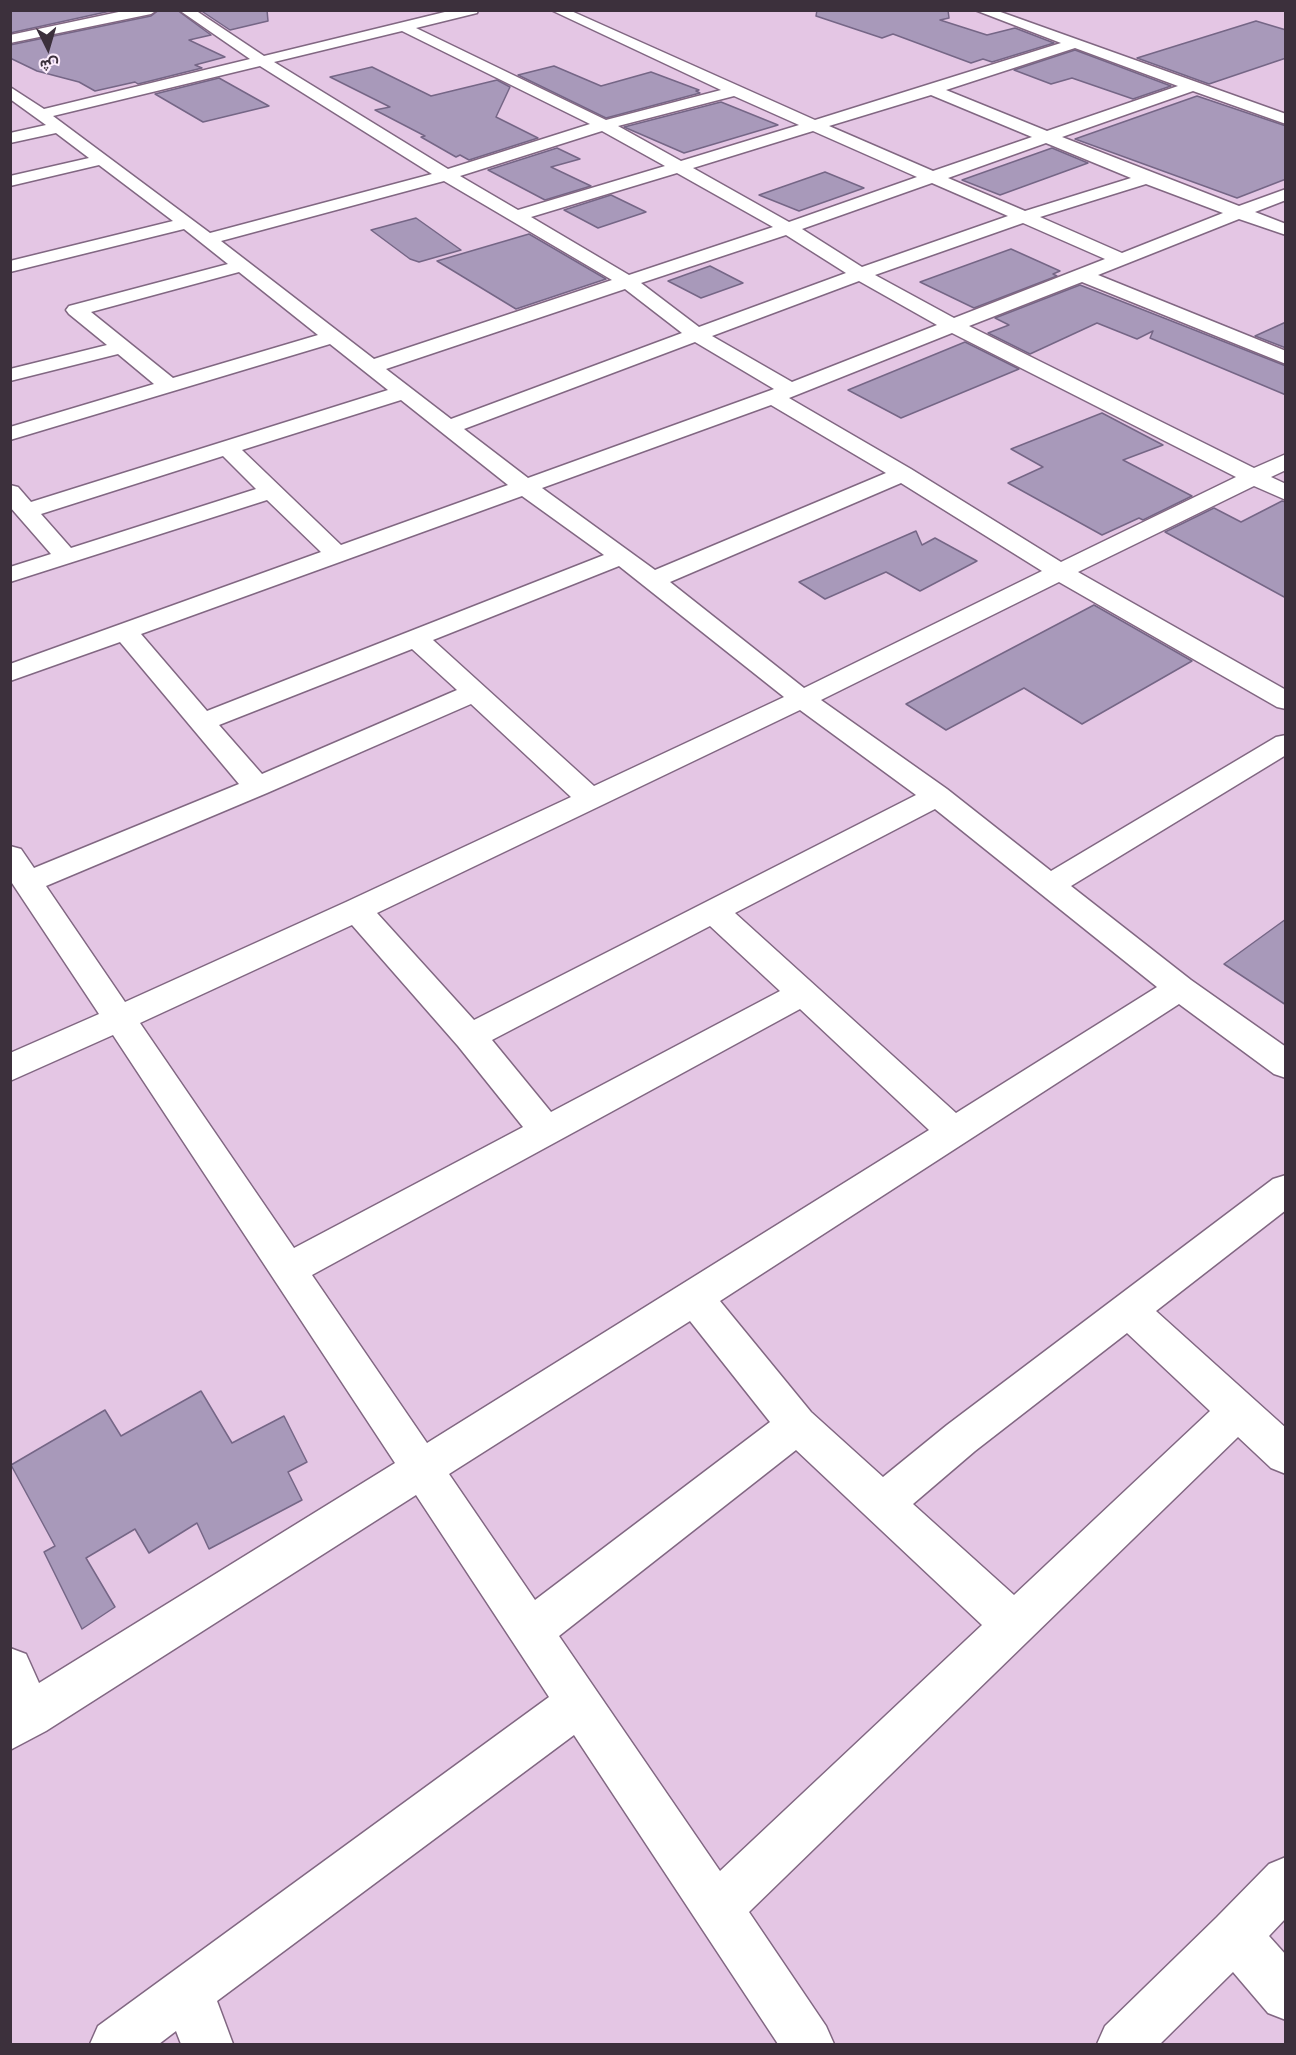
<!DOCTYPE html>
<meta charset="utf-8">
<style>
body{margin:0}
#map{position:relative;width:1296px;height:2055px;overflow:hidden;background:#e4c6e4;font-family:"Exo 2",Vazirmatn,sans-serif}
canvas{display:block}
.frame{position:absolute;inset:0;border:12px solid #3c303c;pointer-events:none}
.north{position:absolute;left:18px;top:18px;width:60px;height:60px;-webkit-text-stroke:4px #fcecfc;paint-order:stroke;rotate:175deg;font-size:16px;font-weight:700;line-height:24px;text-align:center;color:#3c303c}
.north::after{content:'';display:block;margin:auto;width:21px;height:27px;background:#3c303c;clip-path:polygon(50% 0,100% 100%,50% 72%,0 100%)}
</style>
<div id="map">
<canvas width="1296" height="2055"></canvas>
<div class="frame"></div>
<div class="north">ش</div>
</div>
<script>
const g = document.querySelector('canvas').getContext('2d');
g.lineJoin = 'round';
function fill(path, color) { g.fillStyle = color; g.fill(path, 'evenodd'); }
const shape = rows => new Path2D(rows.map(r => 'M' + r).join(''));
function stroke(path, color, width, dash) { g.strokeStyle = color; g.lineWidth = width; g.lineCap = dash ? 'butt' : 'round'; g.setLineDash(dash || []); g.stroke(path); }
const building = shape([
 [10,10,115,10,10,33,10,10],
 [159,10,177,10,211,35,189,40,225,57,195,65,202,68,138,84,135,82,95,91,79,82,37,71,10,58,10,45,151,16,159,10],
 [200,10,267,10,268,21,230,30,200,10],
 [817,10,948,10,949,18,940,20,987,35,1015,28,1054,43,992,62,983,59,971,63,893,34,882,38,816,16,817,10],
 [1256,21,1286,30,1286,58,1209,84,1137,58,1256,21],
 [1075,50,1171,86,1133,99,1072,78,1051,84,1014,70,1075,50],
 [554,66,601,86,651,72,699,90,696,91,700,93,606,118,518,75,554,66],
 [372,67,431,96,497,80,510,87,496,117,538,138,469,160,460,155,456,157,421,137,425,136,375,110,390,107,330,77,372,67],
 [219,78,269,106,203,122,155,94,219,78],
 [1197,96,1286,126,1286,179,1237,198,1075,139,1197,96],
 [721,102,778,125,684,153,624,127,721,102],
 [557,148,580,159,551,167,591,186,545,200,488,170,557,148],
 [1052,148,1088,163,1000,195,962,180,1052,148],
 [825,172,864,188,799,211,759,195,825,172],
 [611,195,646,212,598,228,564,210,611,195],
 [416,218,461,250,419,262,410,259,371,230,416,218],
 [529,234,606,279,516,309,437,261,529,234],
 [1011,249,1060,271,1053,274,1057,276,974,308,920,282,1011,249],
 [710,266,743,283,701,298,668,281,710,266],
 [1080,285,1286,366,1286,395,1150,338,1153,331,1137,339,1097,323,1030,354,988,333,1009,325,995,318,1080,285],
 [1286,322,1286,348,1255,336,1286,322],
 [965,342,1019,369,901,418,848,390,965,342],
 [1102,413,1163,445,1123,460,1192,496,1143,520,1139,518,1102,535,1008,483,1043,467,1011,449,1102,413],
 [1282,501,1286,502,1286,598,1165,532,1214,508,1241,522,1282,501],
 [916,531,922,545,935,538,977,561,920,591,886,572,825,599,799,582,916,531],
 [1094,605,1192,661,1082,724,1024,688,946,730,906,704,1094,605],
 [1286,919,1286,1005,1224,964,1286,919],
 [201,1391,232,1443,284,1416,307,1462,288,1472,302,1500,209,1549,197,1523,149,1553,135,1529,86,1558,115,1607,82,1629,44,1552,55,1546,11,1465,105,1410,121,1436,201,1391]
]);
fill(building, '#a899ba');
stroke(building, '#756686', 1.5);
const street = shape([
 [128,10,157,10,151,14,10,43,10,35,128,10],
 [179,10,195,10,264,56,453,10,478,10,477,13,416,28,606,120,721,90,551,10,569,10,815,120,1061,43,975,10,995,10,1286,114,1286,124,1193,91,1062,137,1239,206,1286,189,1286,200,1255,212,1286,224,1286,235,1239,219,1098,275,1286,351,1286,364,1082,282,969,326,1254,468,1286,454,1286,470,1271,477,1286,484,1286,500,1254,486,1078,572,1286,690,1286,709,1277,707,1059,582,821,700,947,789,1051,871,1276,737,1286,735,1286,755,1071,886,1191,980,1286,1047,1286,1078,1274,1074,1179,1004,720,1301,811,1412,883,1477,947,1425,1273,1179,1286,1175,1286,1210,1156,1311,1286,1428,1286,1474,1271,1468,1238,1437,749,1912,826,2026,834,2044,778,2044,574,1735,217,2001,233,2044,181,2044,176,2031,159,2044,90,2044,98,2026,549,1697,416,1495,46,1731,10,1750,10,1648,26,1654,39,1683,395,1463,113,1035,10,1081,10,1053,99,1014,10,880,10,846,21,849,34,868,239,784,120,642,10,681,10,664,321,552,267,500,10,582,10,567,51,554,10,507,10,485,18,487,31,502,388,390,330,344,10,440,10,427,154,384,118,354,10,381,10,369,107,345,69,314,66,310,69,306,228,264,184,229,10,272,10,261,173,221,99,165,10,186,10,176,89,158,56,133,10,143,10,133,46,125,10,99,10,87,44,109,250,59,179,10],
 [402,31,590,124,448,169,274,62,402,31],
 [1075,48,1178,86,1047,131,946,90,1075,48],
 [260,66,432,174,210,233,53,116,260,66],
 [931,95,1032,137,933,171,829,126,931,95],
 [734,96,799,125,681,161,618,126,734,96],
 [602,131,665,166,518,210,460,176,602,131],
 [813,131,917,177,789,222,693,168,813,131],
 [1046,143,1131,178,1025,211,948,178,1046,143],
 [677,173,773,227,629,275,531,217,677,173],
 [444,181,612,280,374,359,221,241,444,181],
 [932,183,1008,216,862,267,802,229,932,183],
 [1146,184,1223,213,1122,253,1040,217,1146,184],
 [1023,223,1105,259,954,318,875,275,1023,223],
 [786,235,846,273,699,327,641,283,786,235],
 [239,272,318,335,173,378,91,312,239,272],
 [859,281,937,325,792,382,712,336,859,281],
 [625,289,682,333,451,419,386,369,625,289],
 [952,333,1236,477,1061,562,911,469,789,398,952,333],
 [695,342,774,389,528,478,464,429,695,342],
 [401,400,508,485,341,545,242,450,401,400],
 [771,405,886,473,655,570,542,488,771,405],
 [223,456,256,489,71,548,41,514,223,456],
 [901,483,1042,571,804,688,670,582,901,483],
 [522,496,604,555,207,711,141,634,522,496],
 [619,566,784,697,594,786,433,640,619,566],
 [412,649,457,690,262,774,219,725,412,649],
 [471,704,571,797,346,902,125,1002,46,886,267,793,471,704],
 [800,710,916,795,474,1020,377,913,800,710],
 [935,809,1157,987,956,1113,735,913,935,809],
 [352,925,458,1046,523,1127,294,1248,140,1023,352,925],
 [710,926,780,991,551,1112,492,1040,710,926],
 [800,1009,929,1130,427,1443,312,1275,800,1009],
 [690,1321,770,1422,535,1600,449,1474,690,1321],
 [1127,1333,1210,1411,1014,1595,913,1504,975,1451,1127,1333],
 [796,1450,982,1625,720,1871,559,1636,796,1450],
 [1286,1857,1286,1918,1269,1936,1286,1955,1286,2020,1268,2013,1233,1972,1160,2044,1097,2044,1105,2026,1217,1917,1269,1864,1286,1857]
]);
stroke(street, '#816782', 3);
fill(street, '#fff');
</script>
